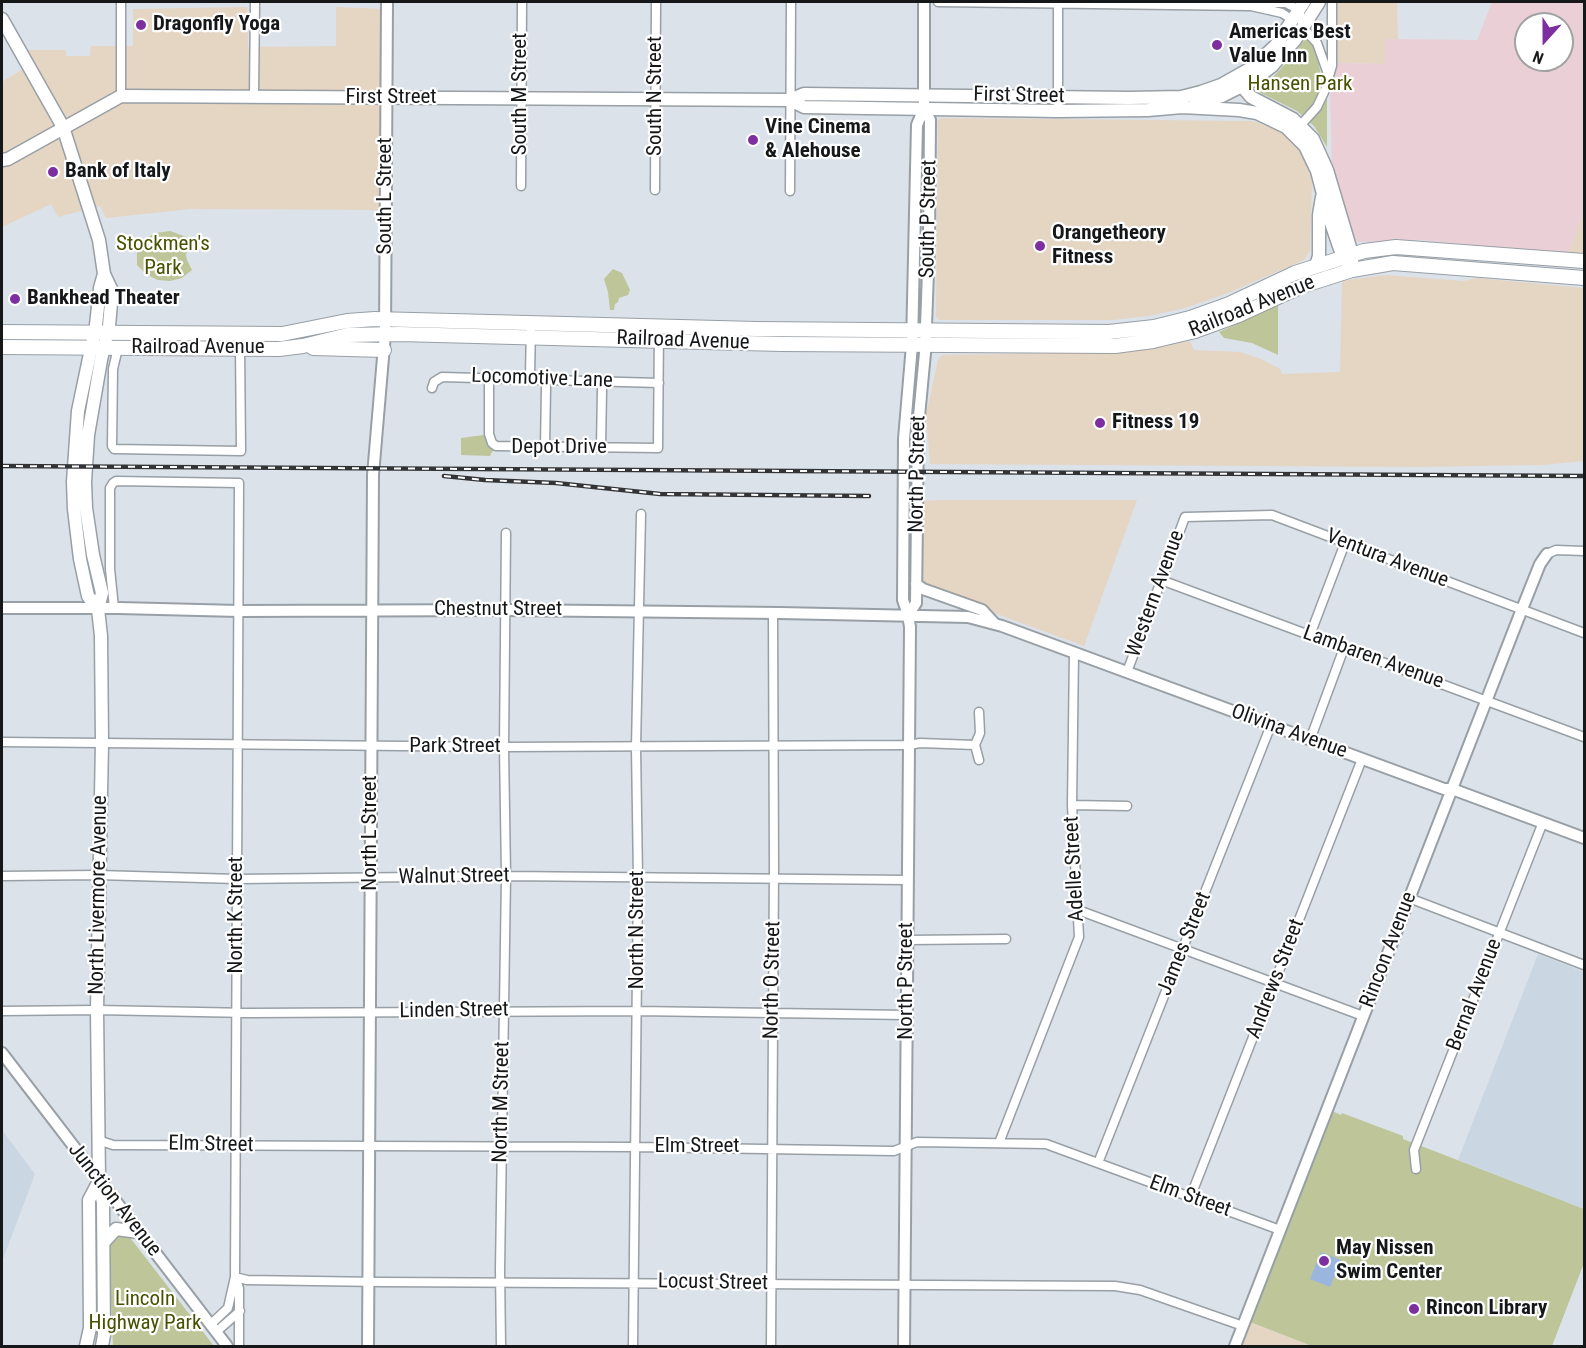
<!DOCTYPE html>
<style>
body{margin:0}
#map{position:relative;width:1586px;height:1348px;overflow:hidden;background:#dbe2e9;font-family:"Roboto Condensed",sans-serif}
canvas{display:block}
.frame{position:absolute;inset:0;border:3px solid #151719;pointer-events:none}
.north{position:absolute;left:1514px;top:12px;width:60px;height:60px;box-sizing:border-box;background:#fff;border:2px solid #a1a2a3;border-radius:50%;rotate:201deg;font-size:16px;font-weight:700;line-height:24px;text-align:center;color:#151719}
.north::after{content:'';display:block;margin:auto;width:21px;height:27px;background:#7e2f9f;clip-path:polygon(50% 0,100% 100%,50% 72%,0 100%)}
</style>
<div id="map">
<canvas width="1586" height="1348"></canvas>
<div class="frame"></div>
<div class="north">N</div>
</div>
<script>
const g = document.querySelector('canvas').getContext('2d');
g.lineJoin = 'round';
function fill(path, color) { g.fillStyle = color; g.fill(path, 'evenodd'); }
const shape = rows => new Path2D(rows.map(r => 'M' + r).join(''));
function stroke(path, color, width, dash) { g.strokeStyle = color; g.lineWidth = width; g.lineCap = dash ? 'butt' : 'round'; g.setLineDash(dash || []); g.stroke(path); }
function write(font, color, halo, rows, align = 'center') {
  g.font = font + ' "Roboto Condensed",sans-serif'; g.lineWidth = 4.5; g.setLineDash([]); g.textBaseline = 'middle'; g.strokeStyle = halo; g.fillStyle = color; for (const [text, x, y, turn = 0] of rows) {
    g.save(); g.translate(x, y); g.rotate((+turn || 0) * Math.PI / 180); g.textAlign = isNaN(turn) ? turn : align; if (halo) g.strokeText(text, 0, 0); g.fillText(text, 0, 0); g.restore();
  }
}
fill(shape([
 [1336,2,1397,2,1398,39,1386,39,1386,64,1335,63],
 [247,7,248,47,336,46,336,7,382,9,379,210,190,209,106,218,100,206,58,217,51,204,2,227,2,82,34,62,28,50,66,50,66,56,90,56,91,46,133,46,133,9],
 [941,118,1253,121,1277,130,1295,143,1306,164,1312,180,1310,251,1304,260,1228,293,1185,308,1149,316,1113,320,939,320,936,317,938,121],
 [1584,211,1584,256,1568,254],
 [1385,275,1464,281,1476,278,1584,288,1584,461,1543,465,1418,467,930,464,926,415,938,360,942,355,1131,352,1190,341,1194,350,1240,352,1259,358,1280,369,1282,374,1340,372,1342,281],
 [939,500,1137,500,1084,646,929,589,922,584,922,501],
 [1250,1322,1312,1346,1240,1346]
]), '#e5d5c3');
fill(shape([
 [1538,954,1584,972,1584,1209,1458,1160],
 [2,1130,35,1174,2,1262]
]), '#cad7e3');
fill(shape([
 [1492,2,1584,2,1584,211,1568,254,1420,240,1359,242,1353,239,1332,171,1330,95,1335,82,1335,63,1385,64,1385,39,1477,40],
 [1526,24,1562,24,1562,60,1526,60]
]), '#ead0d6');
fill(shape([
 [1306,38,1309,39,1315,48,1327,101,1327,147,1314,126,1297,111,1261,93,1258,89,1272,78,1288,61],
 [170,231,192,239,186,254,187,260,192,270,182,278,170,281,158,280,147,275,137,265,137,249,146,238,156,233],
 [613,269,622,273,630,290,628,295,619,298,618,302,615,304,614,310,610,310,608,292,604,279],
 [1278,305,1278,355,1252,343,1224,338,1219,332],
 [484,435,487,444,493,450,490,456,461,455,461,438],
 [1332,1111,1341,1115,1342,1113,1403,1136,1403,1139,1584,1209,1584,1263,1552,1346,1312,1346,1250,1322],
 [121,1226,214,1346,113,1346,108,1233]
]), '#bdc599');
fill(shape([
 [1321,1252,1341,1260,1330,1287,1310,1279]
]), '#9ab6df');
const minor = shape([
 [938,2,1250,6,1261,3,1286,3,1299,10,1303,28,1317,43,1328,74],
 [1251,6,1282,13,1293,20],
 [121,96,121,2],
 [254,96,255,2],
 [1058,111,1058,2],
 [1298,128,1317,107,1325,90,1332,66,1332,2],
 [521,186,522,2],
 [655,190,656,2],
 [790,191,791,2],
 [118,348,113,369,112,446,114,449,241,451,240,346],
 [489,378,489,434,492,443,496,446,658,448,659,326],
 [530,378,531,322],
 [432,388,434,382,442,377,659,383],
 [545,448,546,387],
 [601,448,602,389],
 [1547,554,1556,550,1584,551],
 [1161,580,1584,737],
 [114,608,110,569,110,488,113,483,116,481,239,483,235,1277,239,1288,239,1346],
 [1310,635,1345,543],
 [1127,672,1185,517,1272,515,1584,633],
 [1310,740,1344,648],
 [2,742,504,747,909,745,920,743,975,745],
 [979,760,975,745,980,733,979,712],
 [1072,805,1127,806],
 [2,876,98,875,237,879,506,876,907,880],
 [1409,898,1584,965],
 [1078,910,1363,1016],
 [908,940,1006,939],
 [2,1011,97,1010,250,1013,637,1011,907,1015],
 [98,1140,113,1145,635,1147,894,1151,917,1142,1046,1144,1280,1230],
 [999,1143,1079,937,1072,805,1074,652],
 [1098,1163,1271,725],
 [1416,1169,1414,1150,1543,822],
 [1190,1198,1362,759],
 [235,1277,247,1280,381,1282,1115,1286,1140,1290,1243,1326],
 [210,1325,228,1308,235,1277],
 [216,1332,240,1311],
 [501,1346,500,1270,506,876,504,747,506,533],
 [633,1346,638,879,636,747,641,514],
 [771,1346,774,868,773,613]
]);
const tertiary = shape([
 [916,584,923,589,982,610,994,623],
 [2,608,119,608,239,611,506,610,780,613,968,617,1002,626,1444,789,1452,789,1584,838],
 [908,615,916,603,918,427,925,353,929,245,930,120,924,108],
 [2,1053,227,1346],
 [368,1346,373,475,385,334,387,2],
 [904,1346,910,627,908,615,903,600,904,439,912,345,917,125,924,108,924,2],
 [1235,1346,1522,609,1540,564,1547,554]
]);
const secondary = shape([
 [2,19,63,127,99,240,104,274,112,291,109,326,101,360,88,435,85,482,86,508,93,555,102,593,98,609,101,636,102,742,97,1010,99,1181,103,1203,104,1335,102,1346],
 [1235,78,1251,97,1293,119,1313,139,1327,170,1352,254,1352,264],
 [790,100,804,107,1058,111,1148,110,1182,107,1239,110,1257,113,1286,127,1305,146,1317,171,1329,217,1340,249,1348,264],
 [1195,104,1222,96,1254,80,1272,66,1295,40,1319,2],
 [2,160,8,159,121,96,790,100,804,94,1129,98,1181,97,1201,92,1221,85,1253,67,1276,45,1304,2],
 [1316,266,1319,256,1319,215,1322,197],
 [98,609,88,596,80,559,74,509,73,482,78,411,96,325,100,288,104,274],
 [104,1242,116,1229,139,1232],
 [86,1346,90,1328,89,1200,99,1181]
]);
const primary = shape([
 [2,332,282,334,347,321,375,319,756,329,1109,332,1154,327,1190,318,1229,304,1295,273,1364,251,1396,247,1584,261],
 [2,347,279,349,303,346,348,335,399,334,781,344,1115,346,1153,341,1195,331,1239,315,1302,286,1352,270,1393,263,1584,278],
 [313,348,384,350]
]);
stroke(minor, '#989fa5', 11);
stroke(tertiary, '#989fa5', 14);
stroke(secondary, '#989fa5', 15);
stroke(primary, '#989fa5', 16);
stroke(minor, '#fff', 8);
stroke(tertiary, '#fff', 10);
stroke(secondary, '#fff', 12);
stroke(primary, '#fff', 14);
const rail = shape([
 [2,466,1584,476],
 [444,476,485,480,556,483,660,494,869,496]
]);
stroke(rail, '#323437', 4.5);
stroke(rail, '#fff', 2, [7]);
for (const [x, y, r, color] of [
 [141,25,6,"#7e2f9f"],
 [1217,45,6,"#7e2f9f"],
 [753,140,6,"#7e2f9f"],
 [53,172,6,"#7e2f9f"],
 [1040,246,6,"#7e2f9f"],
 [15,299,6,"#7e2f9f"],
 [1100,423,6,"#7e2f9f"],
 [1324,1261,6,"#7e2f9f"],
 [1414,1309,6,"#7e2f9f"]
]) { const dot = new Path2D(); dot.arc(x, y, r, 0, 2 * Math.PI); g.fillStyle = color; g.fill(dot); stroke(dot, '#fff', 2); }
write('bold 21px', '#151719', '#fff', [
 ["Dragonfly Yoga",153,25],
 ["Americas Best",1229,33],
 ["Value Inn",1229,57],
 ["Vine Cinema",765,128],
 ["& Alehouse",765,152],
 ["Bank of Italy",65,172],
 ["Orangetheory",1052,234],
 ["Fitness",1052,258],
 ["Bankhead Theater",27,299],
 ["Fitness 19",1112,423],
 ["May Nissen",1336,1249],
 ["Swim Center",1336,1273],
 ["Rincon Library",1426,1309]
], 'left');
write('21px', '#485100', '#fff', [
 ["Hansen Park",1300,85],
 ["Stockmen's",163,245],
 ["Park",163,269],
 ["Lincoln",145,1300],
 ["Highway Park",145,1324]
]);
write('21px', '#151719', '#fff', [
 ["South M Street",521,94,-90],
 ["South N Street",656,96,-90],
 ["First Street",1019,96,1],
 ["First Street",391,98],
 ["South L Street",386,196,-90],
 ["South P Street",929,219,-89],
 ["Railroad Avenue",1252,307,-22],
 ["Railroad Avenue",683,341,2],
 ["Railroad Avenue",198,348],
 ["Locomotive Lane",542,379,2],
 ["Depot Drive",559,448],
 ["North P Street",918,474,-89],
 ["Ventura Avenue",1387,559,21],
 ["Western Avenue",1156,594,-70],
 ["Chestnut Street",498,610],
 ["Lambaren Avenue",1373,658,20],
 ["Olivina Avenue",1289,732,20],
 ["Park Street",455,747],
 ["North L Street",371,833,-90],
 ["Adelle Street",1075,869,-93],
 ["Walnut Street",454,877,-1],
 ["North Livermore Avenue",99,895,-89],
 ["North K Street",237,915,-90],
 ["North N Street",638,930,-90],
 ["James Street",1185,944,-68],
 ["Rincon Avenue",1389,950,-69],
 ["Andrews Street",1276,979,-69],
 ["North O Street",773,980,-89],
 ["North P Street",907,981,-90],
 ["Bernal Avenue",1475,995,-69],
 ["Linden Street",454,1011,-1],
 ["North M Street",502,1102,-89],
 ["Elm Street",211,1145,1],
 ["Elm Street",697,1147],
 ["Elm Street",1190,1197,20],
 ["Junction Avenue",114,1200,52],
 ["Locust Street",713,1283,1]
]);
</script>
